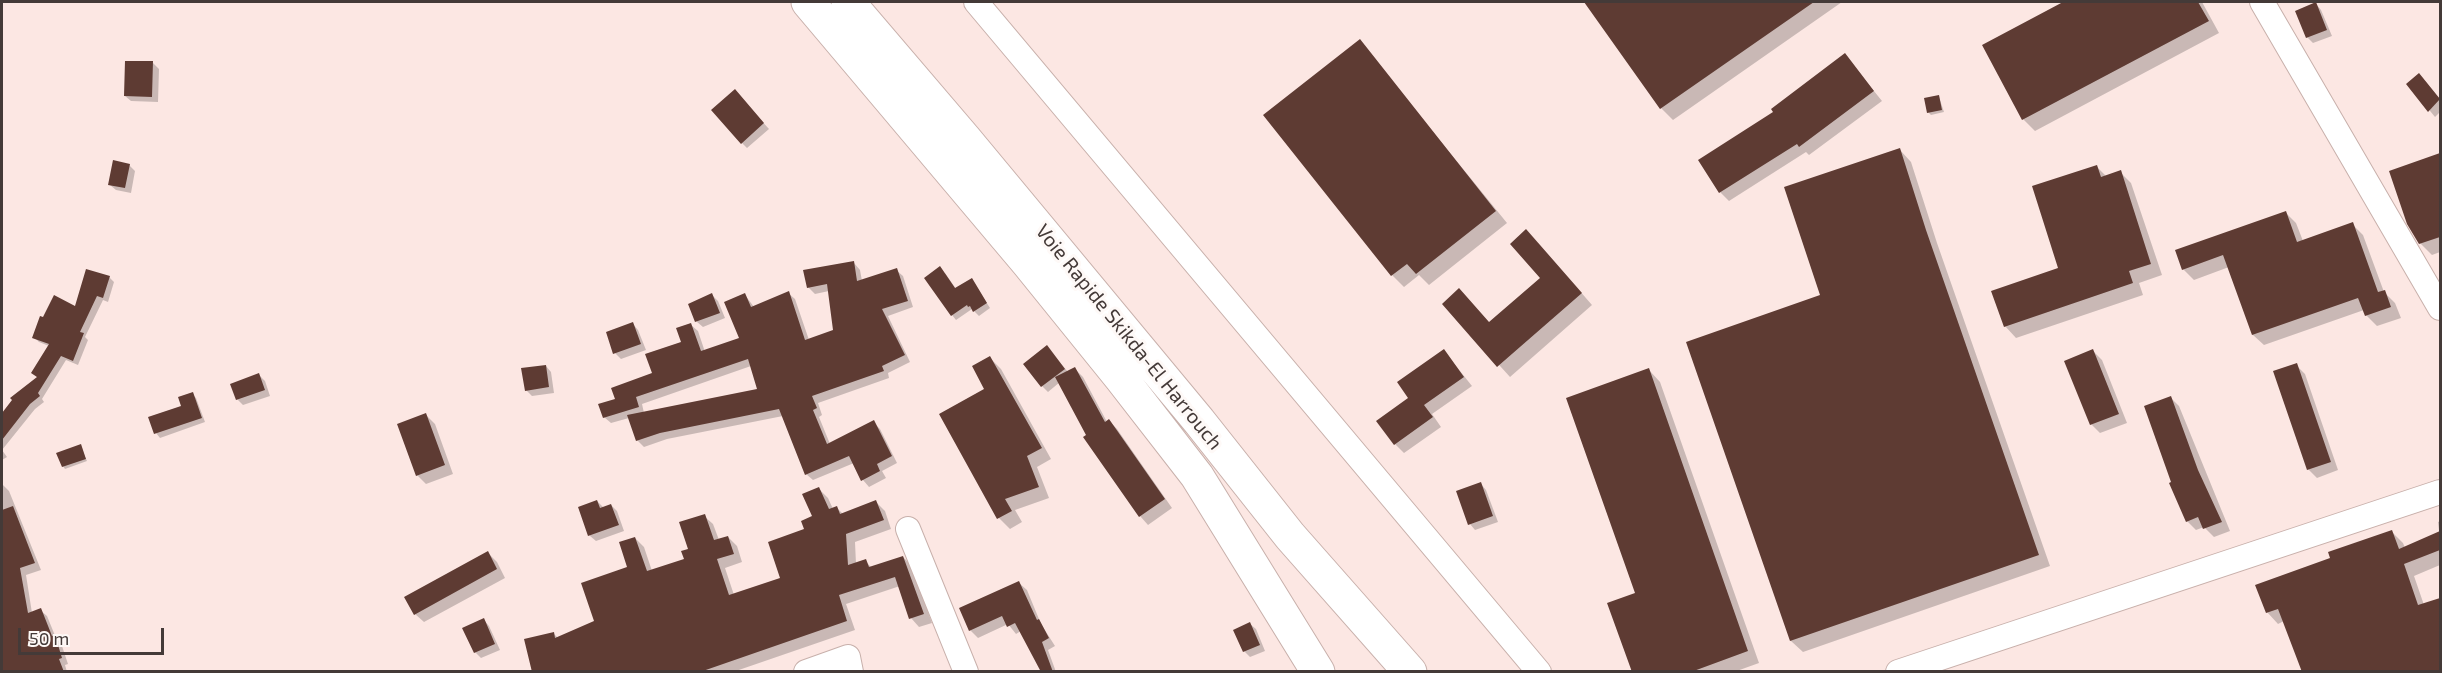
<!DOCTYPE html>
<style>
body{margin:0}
#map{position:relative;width:2442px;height:673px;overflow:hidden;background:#fce7e3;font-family:"Exo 2",sans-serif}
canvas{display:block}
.frame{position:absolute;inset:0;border:3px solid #443a38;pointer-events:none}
.scale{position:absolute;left:18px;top:628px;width:146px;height:27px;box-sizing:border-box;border:3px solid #443a38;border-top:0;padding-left:8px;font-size:18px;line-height:21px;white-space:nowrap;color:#443a38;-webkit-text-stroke:4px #fef9f7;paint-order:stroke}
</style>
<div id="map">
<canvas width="2442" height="673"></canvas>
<div class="frame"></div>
<div class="scale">50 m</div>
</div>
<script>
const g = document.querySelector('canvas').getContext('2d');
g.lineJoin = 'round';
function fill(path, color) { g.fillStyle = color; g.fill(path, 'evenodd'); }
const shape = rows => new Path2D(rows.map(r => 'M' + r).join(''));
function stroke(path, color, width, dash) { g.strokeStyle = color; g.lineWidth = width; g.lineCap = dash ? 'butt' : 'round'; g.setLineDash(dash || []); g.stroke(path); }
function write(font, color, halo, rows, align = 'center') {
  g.font = font + ' "Exo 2",sans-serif'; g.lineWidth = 6; g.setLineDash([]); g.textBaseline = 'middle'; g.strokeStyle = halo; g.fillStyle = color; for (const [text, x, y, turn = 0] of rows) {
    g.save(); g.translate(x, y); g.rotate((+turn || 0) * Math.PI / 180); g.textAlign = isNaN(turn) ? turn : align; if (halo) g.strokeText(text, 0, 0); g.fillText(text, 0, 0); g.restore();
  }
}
fill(shape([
 [1586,2,1842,2,1673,120,1661,108],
 [2066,2,2202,2,2219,33,2035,131,2023,119,1984,45],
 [2316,4,2321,10,2332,36,2313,43,2307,37],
 [1359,41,1507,223,1429,285,1419,275,1404,287,1392,275,1265,115],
 [1845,55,1882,101,1809,155,1806,152,1729,201,1720,192,1700,161,1775,112],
 [153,63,159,69,158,102,131,101,125,96],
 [2425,81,2440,100,2440,112,2435,117,2408,84],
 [740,97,769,129,747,148,742,143],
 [1939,97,1944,112,1931,115,1928,112],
 [1900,150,1911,162,1937,243,2050,566,1803,652,1791,641,1688,343,1822,296],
 [2440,155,2440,252,2432,255,2420,243,2391,172],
 [129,165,135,171,131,193,116,190,110,185],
 [2097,167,2106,176,2120,172,2131,183,2162,275,2139,283,2143,295,2016,338,2005,326,2060,269],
 [2285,212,2296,223,2303,241,2352,224,2363,235,2384,292,2395,303,2401,318,2377,326,2366,315,2364,310,2264,345,2253,335,2229,267,2194,280,2183,269],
 [1538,243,1592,305,1510,377,1444,304,1490,324,1542,278],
 [854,263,860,270,862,281,896,270,903,276,913,307,888,316,910,362,888,373,889,378,818,403,822,415,819,417,830,444,873,422,880,429,897,463,882,471,886,478,869,487,863,480,854,463,813,480,806,474,783,416,667,439,644,447,637,440,629,418,611,423,604,417,617,400,654,374,683,343,691,325,698,331,705,352,741,339,745,295,754,307,788,293,795,299,809,340,835,331,829,291,815,294,808,287],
 [751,366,759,390,644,413,642,404],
 [945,273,956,289,972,280,990,308,979,316,972,309,956,320,952,315],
 [109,277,114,282,108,302,103,300,85,337,88,340,78,365,66,360,42,399,44,402,35,409,2,450,7,457,2,460,2,416,14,400,38,378,33,373,49,346,39,342,34,337,76,308],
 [712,295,718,301,725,318,703,327,697,322,690,304],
 [633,324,638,330,646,350,621,359,615,353,607,333],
 [1444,351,1472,386,1432,414,1441,427,1404,453,1395,444,1410,398],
 [2093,351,2102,360,2127,423,2100,433,2091,424],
 [1052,353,1068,372,1075,369,1083,377,1107,422,1109,421,1117,429,1172,508,1148,525,1140,516,1088,435,1060,382,1048,392,1042,386],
 [990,358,1001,369,1051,459,1037,467,1049,498,1015,510,1022,522,1010,529,999,518],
 [2296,365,2305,374,2338,470,2317,478,2308,469],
 [546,366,551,372,554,393,532,396,526,390],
 [1649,370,1660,382,1759,663,1734,672,1633,672],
 [259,375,265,381,270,396,243,405,237,399],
 [192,394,196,398,205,422,160,438,156,433,183,407],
 [2170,397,2179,406,2230,531,2214,537,2204,527,2196,530,2187,521,2173,483],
 [426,415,435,424,453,474,426,484,417,475],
 [80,446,87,461,65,469,63,466],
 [2,484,9,491,41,570,26,575,32,613,40,610,47,616,56,638,61,643,68,664,65,665,67,672,2,672],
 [1481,484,1486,490,1498,522,1475,530,1470,524,1458,492],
 [819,489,828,498,833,509,836,507,843,514,876,502,885,511,891,529,855,542,856,564,865,561,872,568,903,557,912,566,932,623,919,627,911,618,900,586,846,604,855,630,733,672,534,672,553,633,558,638,596,622,629,568,635,538,644,547,652,571,685,560,704,516,713,524,719,540,728,537,737,546,742,562,725,568,734,595,782,579,814,517],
 [597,501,604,508,611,505,617,511,624,531,596,541,590,536,580,507],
 [2440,521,2440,539,2438,522],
 [2392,532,2403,543,2405,548,2435,535,2440,541,2440,565,2414,576,2424,605,2440,599,2440,672,2303,672,2284,621,2278,624,2267,612,2331,559],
 [488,553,497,562,505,578,424,622,415,614],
 [1019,583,1027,590,1041,624,1055,646,1048,650,1056,672,1043,672,1021,631,1016,634,1008,624,978,638,970,630],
 [484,620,489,626,500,650,481,658,475,652],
 [1250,624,1256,629,1265,651,1250,657,1244,651]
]), '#0003');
fill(shape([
 [1584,2,1814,2,1660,109],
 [2063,2,2198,2,2209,21,2022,120,1982,45],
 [2316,2,2327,30,2306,38,2295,11],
 [1360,39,1496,211,1416,274,1407,264,1391,276,1263,115],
 [1845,53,1874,91,1799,147,1797,144,1719,193,1698,160,1773,112,1771,109],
 [125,61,153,61,152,97,124,96],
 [2419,73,2440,99,2428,112,2406,84],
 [735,89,764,123,741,144,711,110],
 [1939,95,1942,110,1927,113,1924,98],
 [1900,148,1926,230,2039,555,1790,641,1686,342,1820,295,1784,187],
 [2440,153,2440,237,2419,244,2407,224,2389,171],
 [113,160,130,164,125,188,108,185],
 [2097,165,2101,177,2121,170,2151,264,2129,271,2133,283,2004,327,1991,291,2058,268,2032,186],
 [2286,211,2297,242,2353,222,2378,292,2385,290,2391,307,2365,316,2358,298,2252,335,2223,255,2182,270,2175,250],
 [1526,229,1582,293,1497,367,1442,304,1459,288,1489,322,1540,278,1510,244],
 [854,261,857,281,897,268,908,301,882,309,905,355,882,366,884,371,812,396,817,408,813,410,827,444,874,420,892,456,877,464,880,471,861,481,849,456,805,475,779,409,660,433,636,441,627,415,757,389,748,359,636,397,639,407,603,418,598,404,615,399,611,388,652,373,645,354,681,342,676,328,691,323,701,351,739,338,724,302,745,293,751,307,789,291,805,340,833,330,827,284,807,288,803,270],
 [940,266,955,288,972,278,987,303,973,312,970,306,968,307,967,305,951,316,924,278],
 [86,269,110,276,103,298,97,296,80,332,84,333,73,361,61,356,38,393,40,396,30,404,2,440,2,413,12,400,10,398,37,377,31,373,49,344,32,338,40,316,43,317,54,295,75,306],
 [712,293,720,313,695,322,688,304],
 [633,322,641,344,613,354,606,332],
 [1047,345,1065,369,1041,387,1023,364],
 [1444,349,1464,377,1424,405,1433,417,1394,445,1376,421,1408,398,1397,382],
 [2093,349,2119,414,2090,425,2064,361],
 [990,356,1042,448,1027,456,1039,487,1005,499,1012,511,997,519,939,414,984,389,972,366],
 [2297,363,2331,462,2307,470,2273,371],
 [546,365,549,387,525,391,521,368],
 [1075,367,1105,422,1109,419,1165,499,1139,517,1083,437,1086,435,1055,377],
 [1649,368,1748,651,1691,672,1632,672,1607,603,1635,593,1566,398],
 [259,373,265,390,236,400,230,384],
 [193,392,202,418,154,434,148,417,181,406,178,397],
 [2171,396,2198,470,2222,522,2203,529,2198,517,2186,522,2169,483,2171,482,2144,406],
 [426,413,445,465,416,476,397,424],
 [81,444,86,459,62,467,56,453],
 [1481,482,1493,516,1468,525,1456,491],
 [819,487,829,509,837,506,840,514,876,500,884,520,846,534,848,565,866,559,869,567,903,556,924,614,909,619,895,577,839,595,847,621,700,672,532,672,524,639,554,632,555,638,594,621,581,583,627,567,619,542,635,537,647,571,684,559,681,551,688,549,679,522,705,514,714,540,728,536,734,554,717,559,729,595,780,578,768,542,804,529,801,521,812,516,802,494],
 [597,500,600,508,611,504,619,525,588,536,578,507],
 [13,506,35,563,20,568,28,613,41,608,52,636,55,635,62,658,59,659,64,672,2,672,2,510],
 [2392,530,2399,549,2440,531,2440,550,2404,564,2418,605,2440,598,2440,672,2302,672,2278,609,2266,613,2255,585,2330,558,2328,552],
 [488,551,497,569,414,615,404,597],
 [1019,581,1037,620,1039,619,1049,638,1042,642,1053,672,1041,672,1015,623,1007,627,1002,616,969,631,959,608],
 [484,618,495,644,474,653,462,628],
 [1250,622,1260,645,1243,652,1233,630]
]), '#5e3b33');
const minor = shape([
 [976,2,1539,672],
 [2262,2,2440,308],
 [908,529,966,672],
 [806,672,848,657,851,672],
 [1898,672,2440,492]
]);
const highway = shape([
 [808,2,1028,263,1121,378,1197,476,1318,672],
 [848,2,965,139,1199,421,1290,536,1410,672]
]);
stroke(minor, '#c8b0ab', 26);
stroke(highway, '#c8b0ab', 35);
stroke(minor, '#fff', 24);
stroke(highway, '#fff', 33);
write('20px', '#443a38', '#fef9f7', [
 ["Voie Rapide Skikda-El Harrouch",1129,337,51]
]);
</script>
